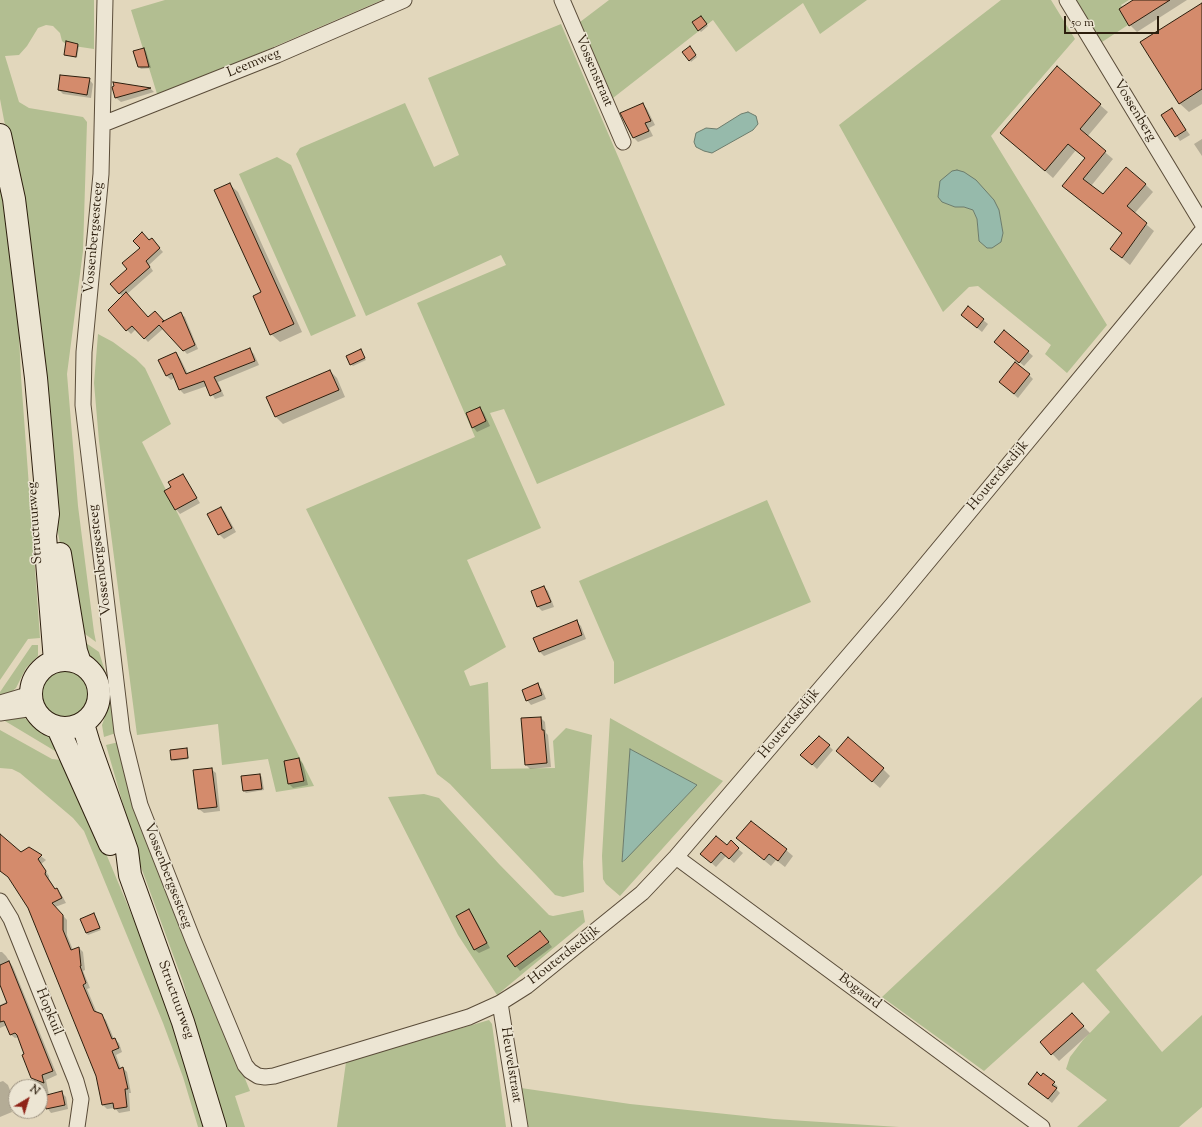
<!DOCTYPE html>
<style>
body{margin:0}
#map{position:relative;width:1202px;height:1127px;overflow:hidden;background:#e2d7bc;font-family:"Sorts Mill Goudy",serif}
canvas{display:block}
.north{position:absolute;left:8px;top:1079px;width:40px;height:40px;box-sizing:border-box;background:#ece5d3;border:1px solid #9f9584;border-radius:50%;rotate:38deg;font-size:11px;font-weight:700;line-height:16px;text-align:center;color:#2c1e0d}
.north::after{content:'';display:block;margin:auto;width:14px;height:18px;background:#8f2418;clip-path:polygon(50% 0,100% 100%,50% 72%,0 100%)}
.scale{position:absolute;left:1064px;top:16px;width:95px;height:18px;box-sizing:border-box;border:2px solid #2c1e0d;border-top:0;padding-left:5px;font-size:12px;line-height:14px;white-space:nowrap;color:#2c1e0d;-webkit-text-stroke:3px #ece5d3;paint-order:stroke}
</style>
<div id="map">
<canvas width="1202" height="1127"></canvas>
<div class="north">N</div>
<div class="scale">50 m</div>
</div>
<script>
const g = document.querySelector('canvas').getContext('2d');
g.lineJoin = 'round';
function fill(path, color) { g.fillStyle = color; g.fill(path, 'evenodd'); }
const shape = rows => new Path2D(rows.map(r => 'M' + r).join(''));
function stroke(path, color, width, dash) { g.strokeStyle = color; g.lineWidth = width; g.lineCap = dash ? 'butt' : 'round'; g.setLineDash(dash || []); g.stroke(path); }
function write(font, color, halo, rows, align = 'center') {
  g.font = font + ' "Sorts Mill Goudy",serif'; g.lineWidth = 3; g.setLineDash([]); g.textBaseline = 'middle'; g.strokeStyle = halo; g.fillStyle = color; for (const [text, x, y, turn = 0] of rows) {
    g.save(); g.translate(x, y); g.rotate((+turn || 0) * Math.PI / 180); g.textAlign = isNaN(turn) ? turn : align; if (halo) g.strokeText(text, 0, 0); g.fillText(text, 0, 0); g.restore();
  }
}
fill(shape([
 [0,0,94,0,94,49,67,45,62,41,60,33,53,26,46,25,38,28,27,46,19,55,5,56,19,102,29,108,83,117,87,122,83,251,67,374,78,506,94,632,96,642,85,634,77,634,55,517,13,167,0,99],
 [165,0,382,0,158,97,131,10],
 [609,0,867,0,820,34,803,3,736,52,713,20,613,98,580,22],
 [1001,0,1051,0,1075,39,991,136,1107,325,1067,373,1045,354,1051,345,978,286,969,287,943,312,839,125],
 [942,202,999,210,1003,233,1000,242,979,241,977,219,973,210,964,207,955,207],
 [1072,0,1129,0,1121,5,1131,23,1099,44],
 [561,24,725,405,537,484,504,409,490,413,541,528,467,560,506,647,464,671,470,686,488,682,491,769,555,768,553,741,566,728,592,735,583,862,584,892,563,897,555,895,450,784,437,774,306,509,475,437,417,303,506,265,501,255,366,316,296,154,300,148,405,103,434,167,459,155,428,78],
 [277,157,291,165,356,316,311,336,239,174],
 [0,186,17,294,21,377,40,638,28,639,0,680],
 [98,334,113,342,136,359,145,368,154,387,171,424,142,442,314,786,276,792,268,759,222,765,218,724,137,735,99,441,94,383],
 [767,500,811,602,614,684,614,662,579,581],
 [83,641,99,652,109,684,116,733,104,737,102,725,108,708,109,683,100,668,82,652],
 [32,645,38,645,38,656,26,668,16,688,10,693,0,696,0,692],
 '40 694a25 25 0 1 1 50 0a25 25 0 1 1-50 0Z',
 [1202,697,1202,875,1096,970,1162,1052,1202,1015,1202,1107,1179,1127,1077,1127,1107,1100,1066,1069,1070,1057,1083,1040,1110,1012,1083,982,984,1071,882,997],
 [20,714,38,729,50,735,61,751,55,751,0,718],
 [610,718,723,781,620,896,606,884,603,879,602,856],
 [630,749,697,785,622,862],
 [0,730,52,759,61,760,102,844,159,980,209,1127,198,1127,183,1077,163,1023,84,831,73,818,20,773,12,769,0,768],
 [119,742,149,841,250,1091,235,1096,245,1127,225,1127,204,1059,183,982,141,867,106,745],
 [424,794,439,798,499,864,549,915,553,916,583,910,585,922,497,995,458,935,388,797],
 [489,1020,492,1024,506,1127,337,1127,346,1062],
 [521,1088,630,1104,774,1119,899,1127,526,1127]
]), '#b2be91');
const water = shape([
 [748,112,756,116,758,124,753,130,712,153,704,151,696,147,694,142,696,133,706,128,717,129,741,114,748,112],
 [957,170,964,172,976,180,994,200,999,210,1003,233,1001,242,992,248,987,248,979,241,977,219,973,210,964,207,955,207,942,202,938,197,940,181,952,171,957,170],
 [630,749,697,785,625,860,622,862,630,749]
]);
fill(water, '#96baab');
stroke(water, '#6c7c6c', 1);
fill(shape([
 [1134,0,1187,0,1137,32,1130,25,1120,9],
 [1202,4,1202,104,1189,112,1179,103],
 [703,19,708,26,701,32,699,30],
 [77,44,79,46,77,58,65,54],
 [144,49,146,51,151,68,141,69,139,67],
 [692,50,697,57,691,62,690,60],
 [1057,68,1108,112,1087,137,1113,159,1091,186,1103,196,1145,184,1153,192,1134,214,1154,231,1130,265,1111,249,1123,234,1064,186,1086,158,1076,150,1053,178,1002,133],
 [89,79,93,84,91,98,63,94,59,90],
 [114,83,151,89,154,92,121,102,116,98],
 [643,104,647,109,655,125,649,128,653,136,638,142,634,138],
 [1172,110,1190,135,1180,141,1163,115],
 [1202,139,1202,156,1194,144],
 [229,184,238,192,302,332,280,342,271,334,262,293],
 [151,239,163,252,149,265,153,271,127,294,148,318,164,323,181,314,185,317,198,349,187,354,164,328,148,342,136,329,131,334,127,330,123,297,111,284,128,269],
 [966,319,983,320,988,324,982,332],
 [1004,331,1033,356,1024,366,1000,346],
 [250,350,254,354,259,365,218,382,224,396,215,399,207,386,184,394,180,390,175,377,171,380,166,375,176,354,180,358,188,374],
 [360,350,366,360,353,366,351,364],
 [330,371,337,378,345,397,283,424,276,417,268,397],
 [1029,375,1033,379,1018,398,1000,382],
 [480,408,484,413,490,426,477,432,473,427],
 [183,475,200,503,180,514,176,509],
 [221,508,225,512,236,532,224,539,219,534],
 [544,587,548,591,554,607,542,611,538,607,532,591],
 [577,622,581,626,586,639,544,656,540,652,534,639],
 [537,684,542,689,546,699,531,705,527,700],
 [541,718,545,722,546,733,548,735,551,767,530,769,526,765],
 [829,746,833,750,817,769,806,759],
 [186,749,189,759,174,761,172,759],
 [844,757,883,769,890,776,880,788],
 [299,759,303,764,308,785,293,788,289,784],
 [211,769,216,773,220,811,204,813,199,809],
 [260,775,262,777,264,790,246,793,244,791,242,777],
 [0,839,21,854,30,848,46,860,41,864,49,876,49,879,56,890,61,894,66,903,55,907,67,920,67,935,73,950,79,948,83,952,85,970,83,971,90,988,87,989,97,1013,106,1020,114,1039,119,1043,122,1052,116,1055,121,1069,123,1068,127,1072,131,1093,129,1093,130,1111,119,1113,115,1108,107,1109,103,1105,97,1075,29,908,10,878,0,870],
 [744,844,786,850,793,856,785,867,776,860,771,866],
 [727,847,738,849,743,853,734,863,726,856,716,867,706,858],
 [469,910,473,915,490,948,479,953,474,949],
 [94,914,101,930,88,935,86,933],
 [540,932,552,947,520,971,508,956],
 [0,952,2,952,6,956,13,967,57,1075,46,1080,49,1095,61,1092,66,1097,68,1109,51,1113,45,1105,40,1106,40,1087,36,1087,23,1055,26,1054,19,1037,15,1038,10,1034,7,1025,0,1028,0,1005,8,1001,0,984],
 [1079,1022,1090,1033,1059,1061,1041,1042],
 [1041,1077,1054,1083,1058,1087,1056,1089,1060,1093,1052,1103,1034,1088],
 [3,1081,8,1085,14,1101,9,1103,12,1112,0,1117,0,1082]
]), '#0003');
const building = shape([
 [1133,0,1170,0,1129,26,1119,9,1133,0],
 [1202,3,1202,89,1179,104,1140,42,1202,3],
 [701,16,707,24,698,31,692,22,701,16],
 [66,41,78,44,76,57,64,55,66,41],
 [690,46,696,55,689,61,682,52,690,46],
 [144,48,149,67,138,67,133,51,144,48],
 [1057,66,1101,104,1080,129,1106,151,1083,179,1103,194,1126,167,1146,184,1127,206,1147,223,1122,258,1110,249,1122,233,1062,186,1085,158,1068,144,1045,171,1000,133,1057,66],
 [60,75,90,78,87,95,58,90,60,75],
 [113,82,151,88,115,98,112,87,114,86,113,82],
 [643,103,651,121,645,123,649,131,633,138,620,113,643,103],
 [1172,108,1186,130,1175,137,1161,115,1172,108],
 [230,183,294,324,270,335,253,296,261,292,214,190,230,183],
 [142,232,149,240,152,238,160,248,146,261,150,267,119,294,110,284,127,269,122,263,140,248,133,241,142,232],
 [126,292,148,317,155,311,164,321,162,322,181,312,195,345,183,351,159,325,144,339,132,326,126,331,108,310,126,292],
 [968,306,984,319,977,328,961,315,968,306],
 [1004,330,1029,351,1019,363,994,342,1004,330],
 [250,348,255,361,214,377,221,391,210,396,204,381,179,390,172,373,166,376,158,360,176,352,186,374,250,348],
 [361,349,365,358,350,365,346,356,361,349],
 [1015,362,1030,374,1014,394,999,382,1015,362],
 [330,370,339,390,275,417,266,397,330,370],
 [480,407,486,421,472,428,466,413,480,407],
 [183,474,197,498,175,510,164,491,171,487,168,482,183,474],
 [221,507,232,528,218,535,207,514,221,507],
 [544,586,551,602,537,607,531,591,544,586],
 [577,620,582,635,539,652,533,638,577,620],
 [538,683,542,695,526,701,522,690,538,683],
 [541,717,542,730,544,730,547,763,525,765,521,718,541,717],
 [819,736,830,745,812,765,800,755,819,736],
 [848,737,884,768,872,782,836,751,848,737],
 [187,748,188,758,171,760,170,750,187,748],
 [299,758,304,781,288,784,284,761,299,758],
 [212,768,217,807,198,809,193,770,212,768],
 [260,774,262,789,243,791,241,776,260,774],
 [751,821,787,849,778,861,769,854,764,860,736,838,751,821],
 [0,834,21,852,29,847,42,855,38,859,46,871,45,874,55,889,57,888,62,898,52,903,63,915,63,930,71,950,79,947,81,966,80,966,86,983,83,985,94,1011,102,1014,112,1039,115,1038,119,1048,112,1051,119,1069,123,1067,128,1089,125,1089,127,1107,114,1109,113,1103,102,1105,96,1076,28,908,8,877,0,871,0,834],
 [716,836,727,845,731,840,739,848,729,859,721,852,711,863,700,854,716,836],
 [469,909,487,943,474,950,456,916,469,909],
 [94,913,100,928,86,933,80,919,94,913],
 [540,931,549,942,515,967,507,956,540,931],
 [9,961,53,1071,42,1075,44,1083,31,1078,22,1055,24,1054,17,1035,15,1033,10,1035,4,1021,0,1022,0,1006,7,1003,0,985,0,965,9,961],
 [1072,1013,1084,1026,1051,1055,1040,1042,1072,1013],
 [1037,1072,1041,1076,1043,1073,1055,1082,1052,1085,1057,1088,1048,1099,1028,1084,1037,1072],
 [62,1091,65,1105,46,1109,43,1096,62,1091]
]);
fill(building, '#d48b6c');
stroke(building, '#2c1e0d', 1);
const street = shape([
 [105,0,101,174,84,352,83,405,122,732,140,805,193,940,245,1065,250,1071,258,1076,265,1077,274,1076,469,1017,500,1003,527,986,642,893,676,857,893,604,1202,231],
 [562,0,623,142],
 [1067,0,1202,223],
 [103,124,277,55,404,0],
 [0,703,31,694],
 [0,713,34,708],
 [676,857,1042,1127],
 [0,901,11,919,76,1081,81,1099,77,1127],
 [500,1003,520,1127]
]);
const secondary = shape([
 [0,135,14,199,36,378,48,514,45,536,55,661],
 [60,554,76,651,80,663],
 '31 694a34 34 0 1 1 68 0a34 34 0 1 1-68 0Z',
 [83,724,89,744,127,851,130,875,183,1022,215,1127],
 [58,728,110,844]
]);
stroke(street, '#5a4c39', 17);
stroke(secondary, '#2c1e0d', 24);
stroke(street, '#ece5d3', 15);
stroke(secondary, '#ece5d3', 22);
write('14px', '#2c1e0d', '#ece5d3', [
 ["Leemweg",254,64,-22],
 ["Vossenstraat",593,71,67],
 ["Vossenberg",1134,111,59],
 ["Vossenbergsesteeg",95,238,-85],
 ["Houterdsedijk",999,476,-50],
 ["Structuurweg",36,523,-94],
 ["Vossenbergsesteeg",101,560,-97],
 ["Houterdsedijk",790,724,-50],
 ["Vossenbergsesteeg",167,876,69],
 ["Houterdsedijk",565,956,-38],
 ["Bogaard",859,992,37],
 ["Structuurweg",175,1000,70],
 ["Hopkuil",48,1012,68],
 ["Heuvelstraat",510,1065,81]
]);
</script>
